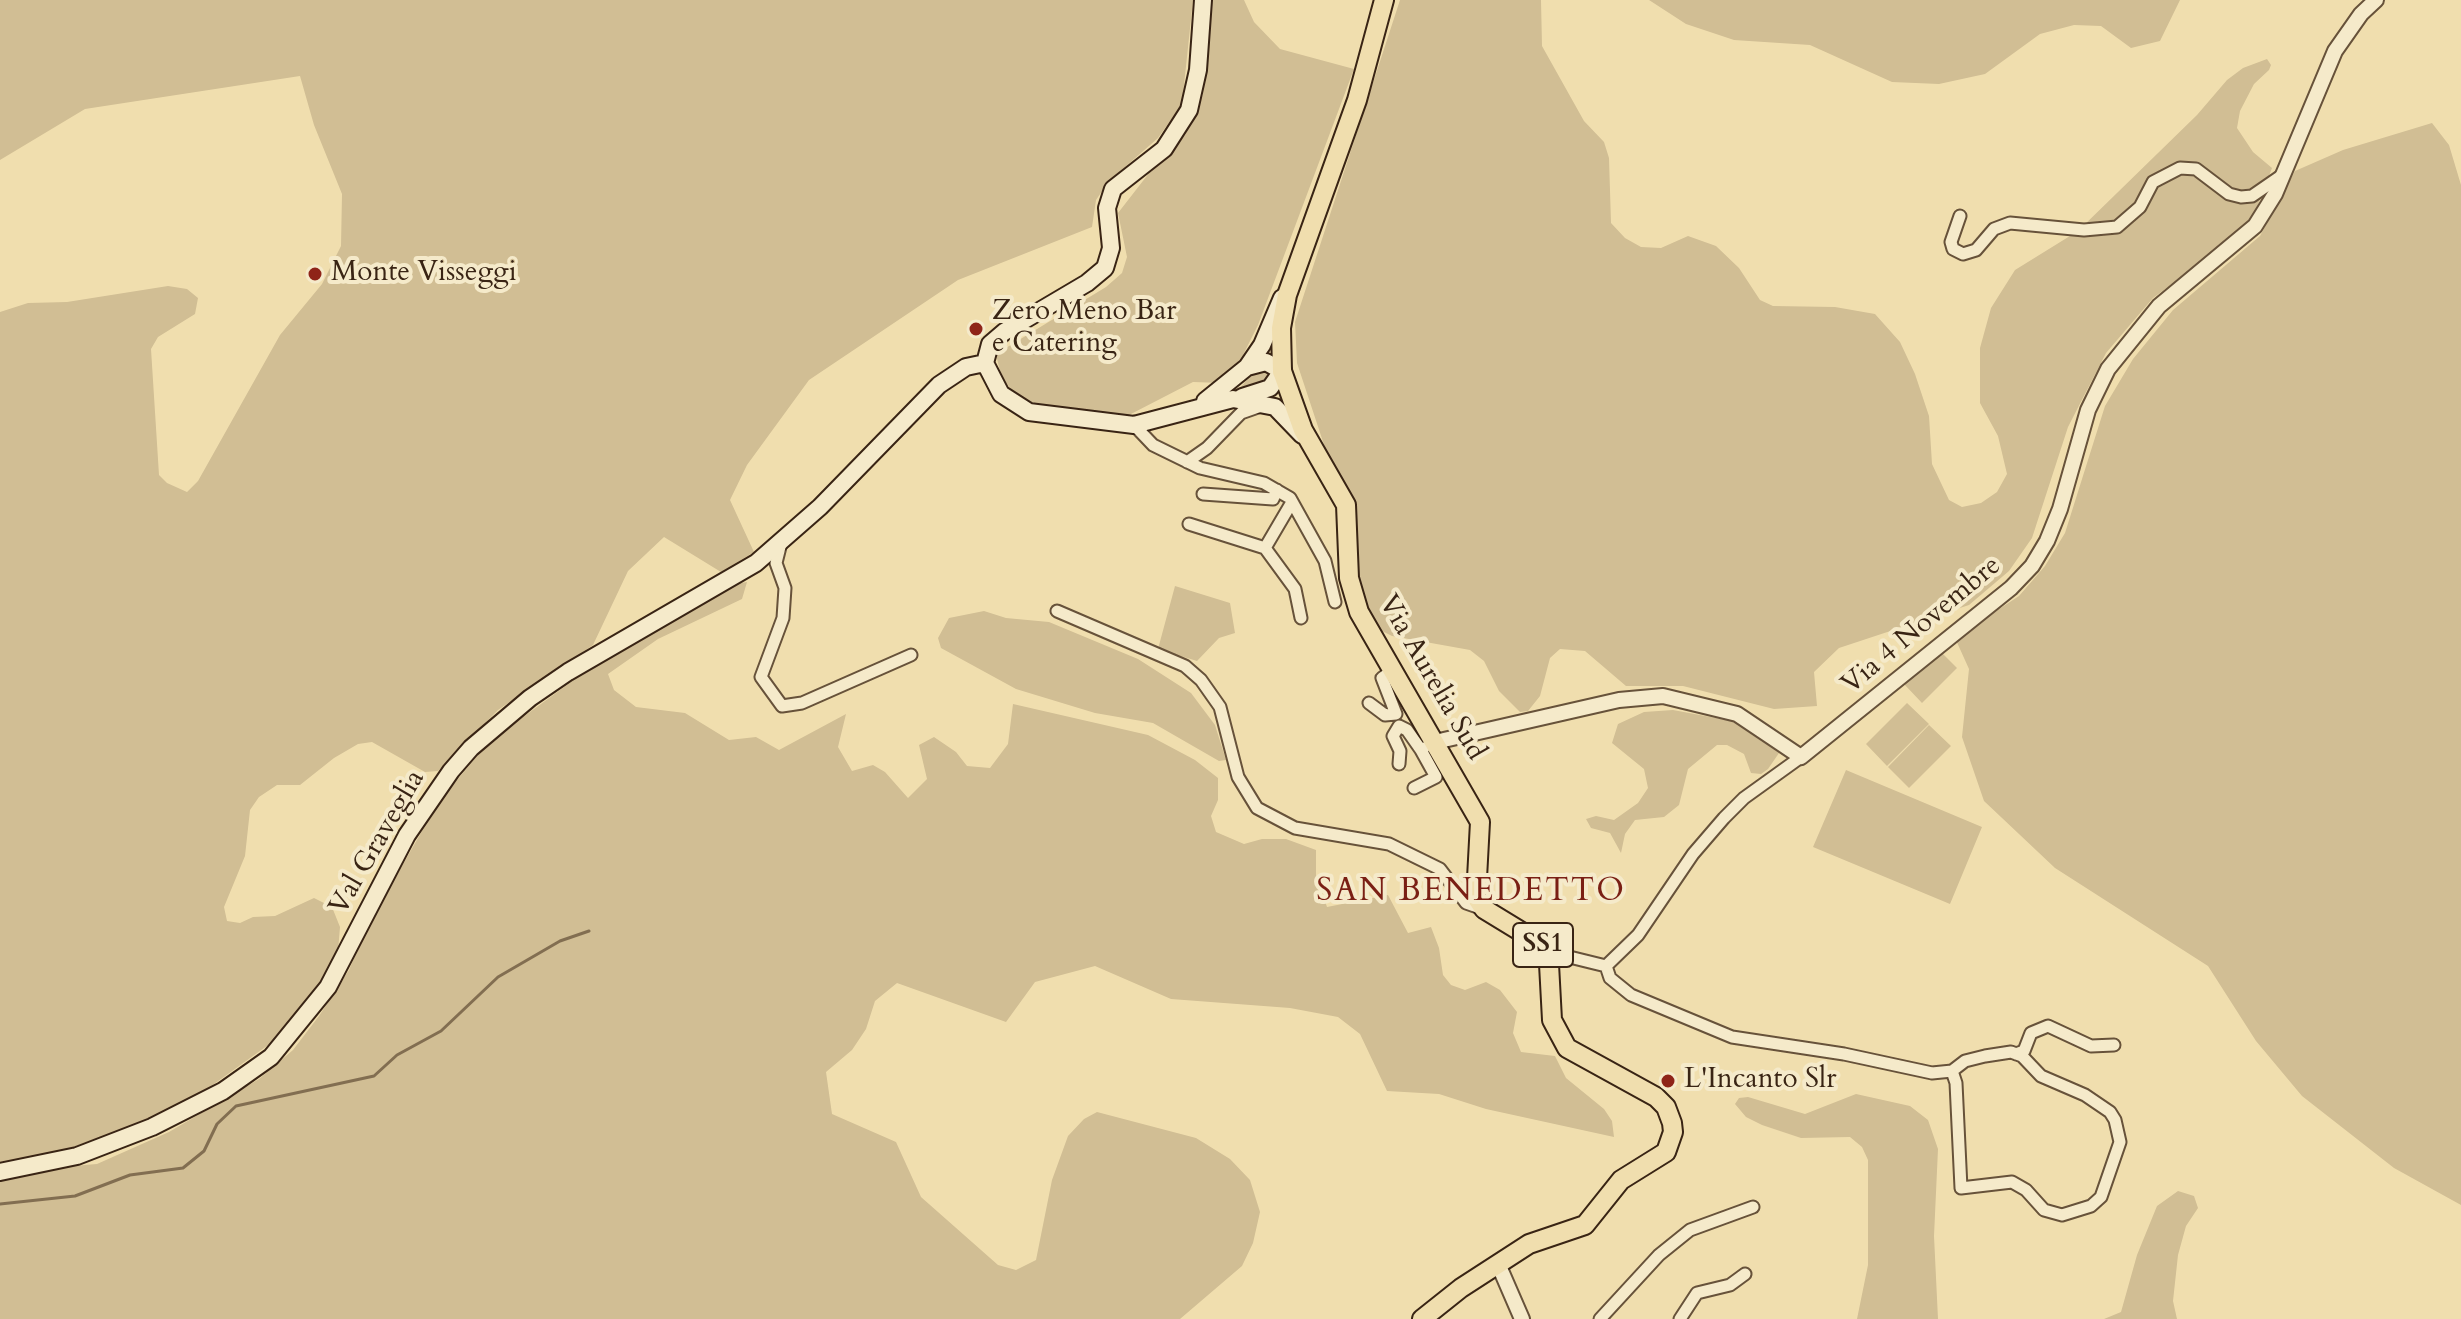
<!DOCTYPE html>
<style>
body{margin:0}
canvas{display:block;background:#f0deae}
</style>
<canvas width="2461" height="1319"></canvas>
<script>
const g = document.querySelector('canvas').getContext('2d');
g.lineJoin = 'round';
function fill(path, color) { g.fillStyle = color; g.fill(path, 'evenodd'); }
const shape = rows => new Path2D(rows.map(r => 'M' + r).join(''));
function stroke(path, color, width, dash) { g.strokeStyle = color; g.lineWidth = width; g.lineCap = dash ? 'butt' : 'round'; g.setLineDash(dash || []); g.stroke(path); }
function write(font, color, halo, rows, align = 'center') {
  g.font = font + ' Cardo,serif'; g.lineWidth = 8; g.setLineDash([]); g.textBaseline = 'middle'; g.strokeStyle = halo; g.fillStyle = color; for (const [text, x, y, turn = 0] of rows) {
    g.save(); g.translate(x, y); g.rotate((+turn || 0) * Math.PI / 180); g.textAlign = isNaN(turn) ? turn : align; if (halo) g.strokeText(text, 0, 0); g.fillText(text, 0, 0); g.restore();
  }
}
fill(shape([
 [0,0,1193,0,1182,104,1158,138,1109,181,1096,200,1092,227,958,280,809,380,747,465,730,500,754,552,721,572,664,537,628,571,593,645,498,710,438,771,425,772,372,742,358,744,334,758,300,785,277,785,259,797,250,810,245,856,224,907,227,921,240,923,253,917,275,916,314,898,332,907,340,927,338,951,314,994,271,1043,196,1097,141,1122,54,1154,0,1162,0,312,28,303,67,302,168,286,187,289,198,298,195,314,158,337,151,349,159,475,167,483,187,492,198,481,280,335,322,284,341,246,342,194,314,125,300,76,85,109,0,160],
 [1211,0,1244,0,1254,22,1280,49,1354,69,1258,325,1243,355,1222,383,1193,382,1129,415,1096,415,1031,404,1017,397,1001,376,996,354,1106,287,1122,273,1127,257,1118,213,1153,168,1185,135,1196,114,1203,94],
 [1400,0,1541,0,1542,46,1584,121,1604,142,1609,158,1611,223,1625,238,1641,247,1661,248,1688,236,1716,246,1739,268,1760,300,1773,306,1835,307,1875,314,1900,342,1915,374,1929,416,1932,464,1949,500,1962,507,1981,503,1997,492,2007,474,1998,436,1980,403,1980,348,1991,308,2015,270,2078,231,2197,115,2227,80,2243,68,2267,59,2271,65,2269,70,2254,84,2240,111,2237,128,2253,152,2272,168,2254,215,2239,234,2153,298,2106,353,2068,427,2032,538,2009,571,1969,605,1839,648,1814,672,1817,706,1774,709,1683,686,1626,686,1585,651,1560,649,1550,658,1540,696,1528,711,1520,712,1499,691,1484,661,1470,650,1392,636,1376,628,1358,592,1357,520,1348,491,1332,469,1297,363,1295,322],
 [1649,0,2180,0,2160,41,2131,48,2101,26,2074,25,2040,34,1985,74,1939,84,1892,82,1810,45,1734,40,1686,24],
 [2432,123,2449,145,2461,185,2461,1205,2394,1168,2302,1096,2256,1041,2208,966,2055,868,1984,801,1962,737,1969,669,1955,638,2019,596,2045,566,2065,533,2105,406,2133,359,2173,310,2260,236,2295,171,2343,150],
 [1266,368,1274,377,1242,392,1240,388,1251,375],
 [747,582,742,599,658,639,608,674,614,690,636,707,685,713,729,740,756,737,779,750,846,714,838,747,852,771,873,765,885,772,908,798,927,779,919,745,934,737,956,752,967,766,990,768,1008,744,1013,704,1148,735,1195,760,1218,778,1218,800,1211,816,1216,832,1244,844,1262,839,1286,839,1316,850,1316,875,1327,907,1388,895,1408,933,1431,927,1439,948,1443,975,1451,985,1465,990,1486,982,1500,990,1517,1012,1513,1033,1521,1052,1555,1056,1566,1078,1604,1109,1612,1121,1614,1137,1486,1109,1439,1094,1387,1091,1360,1034,1338,1017,1290,1008,1171,999,1095,966,1035,982,1006,1022,897,983,875,1001,866,1029,852,1050,826,1072,832,1114,896,1142,921,1197,998,1265,1016,1270,1036,1260,1052,1180,1068,1136,1084,1119,1097,1112,1196,1138,1230,1159,1250,1180,1260,1212,1253,1243,1242,1266,1180,1319,0,1319,0,1172,97,1164,169,1132,259,1079,293,1050,319,1016,349,970,366,929,422,831,452,786,489,742,601,660,735,584],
 [1175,586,1230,603,1235,633,1219,638,1197,661,1158,649],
 [984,611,1006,618,1049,622,1138,659,1191,693,1215,725,1226,760,1219,761,1153,723,1095,713,1016,689,941,648,938,638,949,618],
 [1939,650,1957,668,1922,703,1904,684],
 [1907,703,1929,724,1887,766,1866,744],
 [1673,710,1732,721,1779,753,1768,769,1761,774,1751,773,1744,754,1727,745,1717,745,1688,769,1679,805,1664,817,1635,820,1625,834,1621,853,1610,833,1591,828,1586,819,1596,816,1614,820,1638,803,1648,788,1644,769,1612,743,1618,724,1644,712],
 [1929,725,1951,746,1909,788,1888,767],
 [1846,770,1982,827,1950,904,1813,847],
 [1856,1094,1910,1106,1928,1120,1938,1149,1934,1236,1938,1319,1857,1319,1868,1265,1868,1160,1862,1147,1850,1137,1801,1138,1762,1125,1746,1117,1735,1104,1739,1098,1748,1097,1805,1114],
 [2178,1191,2194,1196,2198,1208,2186,1226,2178,1255,2173,1301,2177,1319,2104,1319,2121,1312,2137,1255,2157,1206]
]), '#d1be94');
stroke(shape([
 [0,1204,75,1196,130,1175,183,1168,204,1151,217,1124,236,1106,374,1076,397,1055,441,1031,498,977,560,941,589,931]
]), '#826e51', 3);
const minor = shape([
 [1960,216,1951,242,1953,249,1963,254,1976,250,1994,229,2010,223,2084,230,2117,227,2140,207,2153,182,2180,168,2196,169,2229,194,2241,197,2252,196,2281,176],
 [1134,425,1153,445,1200,468,1264,483,1290,498,1325,561,1335,602],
 [1187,462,1207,448,1241,413,1261,406],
 [1203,494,1273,499,1277,490],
 [1292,502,1265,548,1295,589,1301,618],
 [1189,524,1265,548],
 [781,543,776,563,785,588,783,618,761,677,782,706,802,703,911,655],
 [1057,611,1185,666,1201,680,1220,707,1238,777,1257,808,1295,828,1389,844,1440,869,1466,903,1483,909],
 [1369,703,1385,715,1396,714,1382,678,1393,670],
 [1399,764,1400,751,1393,736,1399,726,1407,730,1421,750],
 [1414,788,1436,777,1421,750,1424,748],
 [1545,951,1606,966],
 [1606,966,1610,978,1631,995,1732,1037,1844,1054,1932,1073,1952,1071,1965,1061,1985,1056,2011,1052,2022,1056,2041,1076,2085,1095,2110,1112,2115,1120,2120,1142,2101,1197,2091,1206,2062,1215,2044,1210,2026,1190,2012,1182,1961,1188,1956,1083,1952,1071],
 [1606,966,1638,935,1693,854,1724,818,1744,798,1801,757],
 [2016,1054,2024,1051,2031,1033,2048,1026,2091,1046,2114,1045],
 [1600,1319,1659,1255,1690,1230,1753,1207],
 [1680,1319,1697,1293,1730,1285,1745,1274]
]);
const tertiary = shape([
 [1435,742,1619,700,1663,696,1737,714,1801,757,2011,588,2032,566,2047,541,2060,509,2088,410,2108,369,2159,306,2255,226,2275,194,2335,51,2361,14,2376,0],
 [1499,1266,1522,1319]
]);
const secondary = shape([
 [1203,0,1198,70,1189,110,1164,149,1113,189,1107,208,1111,248,1105,268,1087,283,1004,332,990,344,985,363,1001,394,1029,412,1134,425,1233,399,1275,407,1302,435],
 [1242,397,1270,388,1282,371,1266,362,1247,367],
 [1205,401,1247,367,1262,345,1282,298],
 [0,1172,77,1156,152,1127,223,1091,271,1057,328,987,407,835,451,771,471,748,530,698,568,672,756,563,820,507,939,385,966,367,985,363]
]);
const primary = shape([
 [1282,371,1303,430,1346,505,1349,578,1359,612,1480,822,1476,897,1484,909,1543,945,1549,964,1552,1020,1567,1048,1656,1097,1666,1107,1672,1123,1673,1132,1666,1152,1621,1180,1585,1225,1529,1244,1461,1288,1422,1319]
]);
const trunk = shape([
 [1282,371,1281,328,1287,295,1357,100,1384,0]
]);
stroke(minor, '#67523a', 15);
stroke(tertiary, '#67523a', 18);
stroke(secondary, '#392414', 20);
stroke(primary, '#392414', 22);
stroke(trunk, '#392414', 22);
stroke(minor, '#f5eaca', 11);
stroke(tertiary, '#f5eaca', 14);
stroke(secondary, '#f5eaca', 16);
stroke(primary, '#f0deae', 18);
stroke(trunk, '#f0deae', 18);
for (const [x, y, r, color] of [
 [315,274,8,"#8f2418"],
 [976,329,8,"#8f2418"],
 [1668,1081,8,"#8f2418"]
]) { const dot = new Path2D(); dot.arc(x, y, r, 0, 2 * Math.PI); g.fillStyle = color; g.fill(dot); stroke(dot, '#f5eaca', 3); }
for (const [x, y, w] of [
 [1543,945,60]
]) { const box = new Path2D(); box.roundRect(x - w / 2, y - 22, w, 44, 6); g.fillStyle = '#f5eaca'; g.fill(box); stroke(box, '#392414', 2); }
write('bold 26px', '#392414', null, [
 ["SS1",1543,945]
]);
write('28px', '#392414', '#f5eaca', [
 ["Monte Visseggi",331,274],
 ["Zero Meno Bar",992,313],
 ["e Catering",992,345],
 ["L'Incanto Slr",1684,1081]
], 'left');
write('28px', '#392414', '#f5eaca', [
 ["Via 4 Novembre",1922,626,-40],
 ["Via Aurelia Sud",1431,678,60],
 ["Val Graveglia",378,843,-60]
]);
g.letterSpacing = '2px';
write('32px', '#7a1f14', '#f5eaca', [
 ["SAN BENEDETTO",1471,893]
]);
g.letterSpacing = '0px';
</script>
